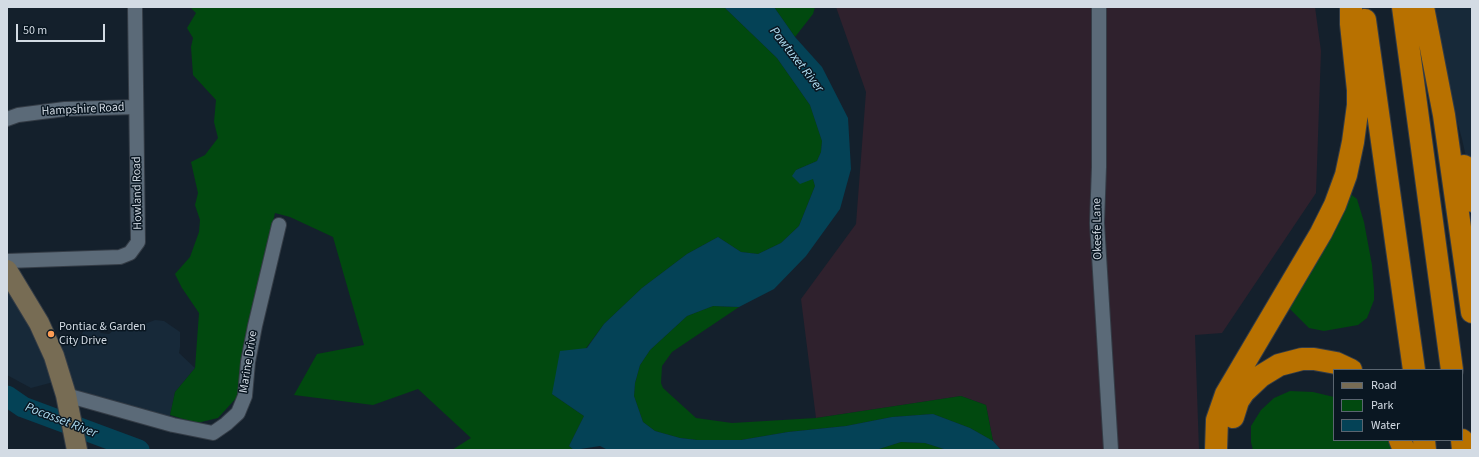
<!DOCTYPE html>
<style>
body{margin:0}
#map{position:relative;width:1479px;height:457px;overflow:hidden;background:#14202c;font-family:"Source Sans 3",sans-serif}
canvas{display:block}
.frame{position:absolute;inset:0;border:8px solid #d3dbe4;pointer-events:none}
.legend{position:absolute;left:1333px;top:369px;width:130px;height:72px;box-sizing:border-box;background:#0a1722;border:1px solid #5a6570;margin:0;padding:5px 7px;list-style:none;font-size:12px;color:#d3dbe4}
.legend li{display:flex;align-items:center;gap:8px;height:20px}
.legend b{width:20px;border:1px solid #5a6570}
.scale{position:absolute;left:16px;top:24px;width:89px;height:18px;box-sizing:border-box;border:2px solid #d3dbe4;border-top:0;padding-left:5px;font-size:12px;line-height:14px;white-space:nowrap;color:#d3dbe4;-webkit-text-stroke:3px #0a1722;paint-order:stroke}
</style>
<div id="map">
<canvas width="1479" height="457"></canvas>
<div class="frame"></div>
<ul class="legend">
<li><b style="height:5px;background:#776c54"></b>Road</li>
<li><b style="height:11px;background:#01490f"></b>Park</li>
<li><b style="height:11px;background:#044256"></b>Water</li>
</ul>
<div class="scale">50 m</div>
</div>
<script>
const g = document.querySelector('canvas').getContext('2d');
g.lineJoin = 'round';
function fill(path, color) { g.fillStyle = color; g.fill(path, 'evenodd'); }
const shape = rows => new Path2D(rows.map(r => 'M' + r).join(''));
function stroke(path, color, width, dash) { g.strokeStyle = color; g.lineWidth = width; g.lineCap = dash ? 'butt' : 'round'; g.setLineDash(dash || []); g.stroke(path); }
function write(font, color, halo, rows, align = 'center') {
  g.font = font + ' "Source Sans 3",sans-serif'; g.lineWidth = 3; g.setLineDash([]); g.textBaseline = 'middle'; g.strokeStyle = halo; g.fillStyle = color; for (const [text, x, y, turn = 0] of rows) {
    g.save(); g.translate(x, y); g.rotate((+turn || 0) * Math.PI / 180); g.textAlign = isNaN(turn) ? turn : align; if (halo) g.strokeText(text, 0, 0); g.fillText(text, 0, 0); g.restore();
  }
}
fill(shape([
 [1430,7,1472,7,1472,184,1462,139,1447,84],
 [7,269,52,351,77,341,89,323,101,333,109,334,122,323,132,329,155,320,164,321,180,332,180,347,179,353,195,368,175,392,169,421,75,396,61,380,31,388,7,375]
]), '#172939');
fill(shape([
 [836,7,1315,7,1321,51,1316,193,1222,333,1195,335,1199,450,1001,450,993,441,986,405,961,396,816,418,801,299,856,224,866,92]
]), '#2f212d');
fill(shape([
 [190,7,724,7,777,58,810,105,822,141,821,152,817,161,796,170,813,179,815,186,799,226,781,243,758,254,741,252,718,237,687,254,642,288,604,324,552,394,584,416,569,446,574,450,452,450,471,438,418,389,373,405,294,395,317,354,364,345,333,237,290,217,275,213,261,272,238,396,218,418,197,423,170,415,175,392,195,368,199,313,182,288,175,274,190,257,199,232,200,220,195,205,198,193,191,162,205,155,218,138,214,122,216,100,193,75,191,47,193,38,187,28,196,13],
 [774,7,815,7,813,14,795,37],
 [1345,190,1357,199,1364,222,1372,265,1374,289,1374,300,1367,318,1358,325,1324,331,1309,328,1285,304],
 [713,306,739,307,672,352,662,366,661,383,663,388,696,418,732,423,816,418,961,396,986,405,993,441,970,428,933,414,892,417,846,426,788,432,741,440,697,440,680,438,655,431,643,422,634,396,635,383,640,365,650,350,687,316],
 [1290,391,1313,392,1334,397,1334,440,1399,440,1396,450,1253,450,1251,442,1251,426,1261,410,1274,398],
 [901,442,925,443,947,450,876,450]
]), '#01490f');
fill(shape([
 [724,7,774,7,795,37,822,67,848,118,851,169,840,209,806,256,774,289,739,307,713,306,687,316,650,350,640,365,635,383,634,396,643,422,655,431,680,438,697,440,741,440,788,432,846,426,892,417,933,414,970,428,993,441,1001,450,947,450,925,443,901,442,876,450,608,450,600,446,574,450,569,446,584,416,552,394,560,351,587,348,604,324,642,288,687,254,718,237,741,252,758,254,781,243,799,226,815,186,813,179,800,184,792,176,796,170,817,161,821,152,822,141,810,105,777,58]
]), '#044256');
stroke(shape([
 [7,396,23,407,139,450]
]), '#044256', 21);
const minor = shape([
 [1099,7,1099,167,1097,223,1111,450],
 [7,119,18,115,65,109,136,107],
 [7,261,120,257,130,253,138,242,135,7],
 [66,395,173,425,213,433,226,424,238,413,245,396,248,362,255,326,279,225]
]);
const secondary = shape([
 [7,270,39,323,54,356,66,395,77,450]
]);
const motorway = shape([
 [1403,7,1452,370],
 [1423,7,1444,115,1472,312],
 [1365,20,1414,370],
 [1464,166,1472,201],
 [1233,417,1238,401,1244,392,1261,376,1279,365,1302,359,1314,359,1336,363,1351,370],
 [1400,440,1404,450],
 [1424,440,1425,450],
 [1462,440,1463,450],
 [1216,450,1217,420,1226,394,1321,233,1335,205,1346,175,1353,142,1358,105,1358,90,1351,24,1351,7]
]);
stroke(minor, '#343c46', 16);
stroke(secondary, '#343c46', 22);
stroke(motorway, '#343c46', 24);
stroke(minor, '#5b6a78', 14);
stroke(secondary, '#776c54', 20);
stroke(motorway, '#b87100', 22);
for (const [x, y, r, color] of [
 [51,334,4,"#fd9d55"]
]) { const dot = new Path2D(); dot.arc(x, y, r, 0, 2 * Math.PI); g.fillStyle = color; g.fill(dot); stroke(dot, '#0a1722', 1.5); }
write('12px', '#d3dbe4', '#0a1722', [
 ["Hampshire Road",83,110,-3],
 ["Howland Road",138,193,-91],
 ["Okeefe Lane",1098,229,-91],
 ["Marine Drive",249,362,-81]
]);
write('12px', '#d3dbe4', '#0a1722', [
 ["Pontiac & Garden",59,327],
 ["City Drive",59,341]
], 'left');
write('italic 13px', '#afdef2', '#0a1722', [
 ["Pawtuxet River",796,60,52],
 ["Pocasset River",61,421,21]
]);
</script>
